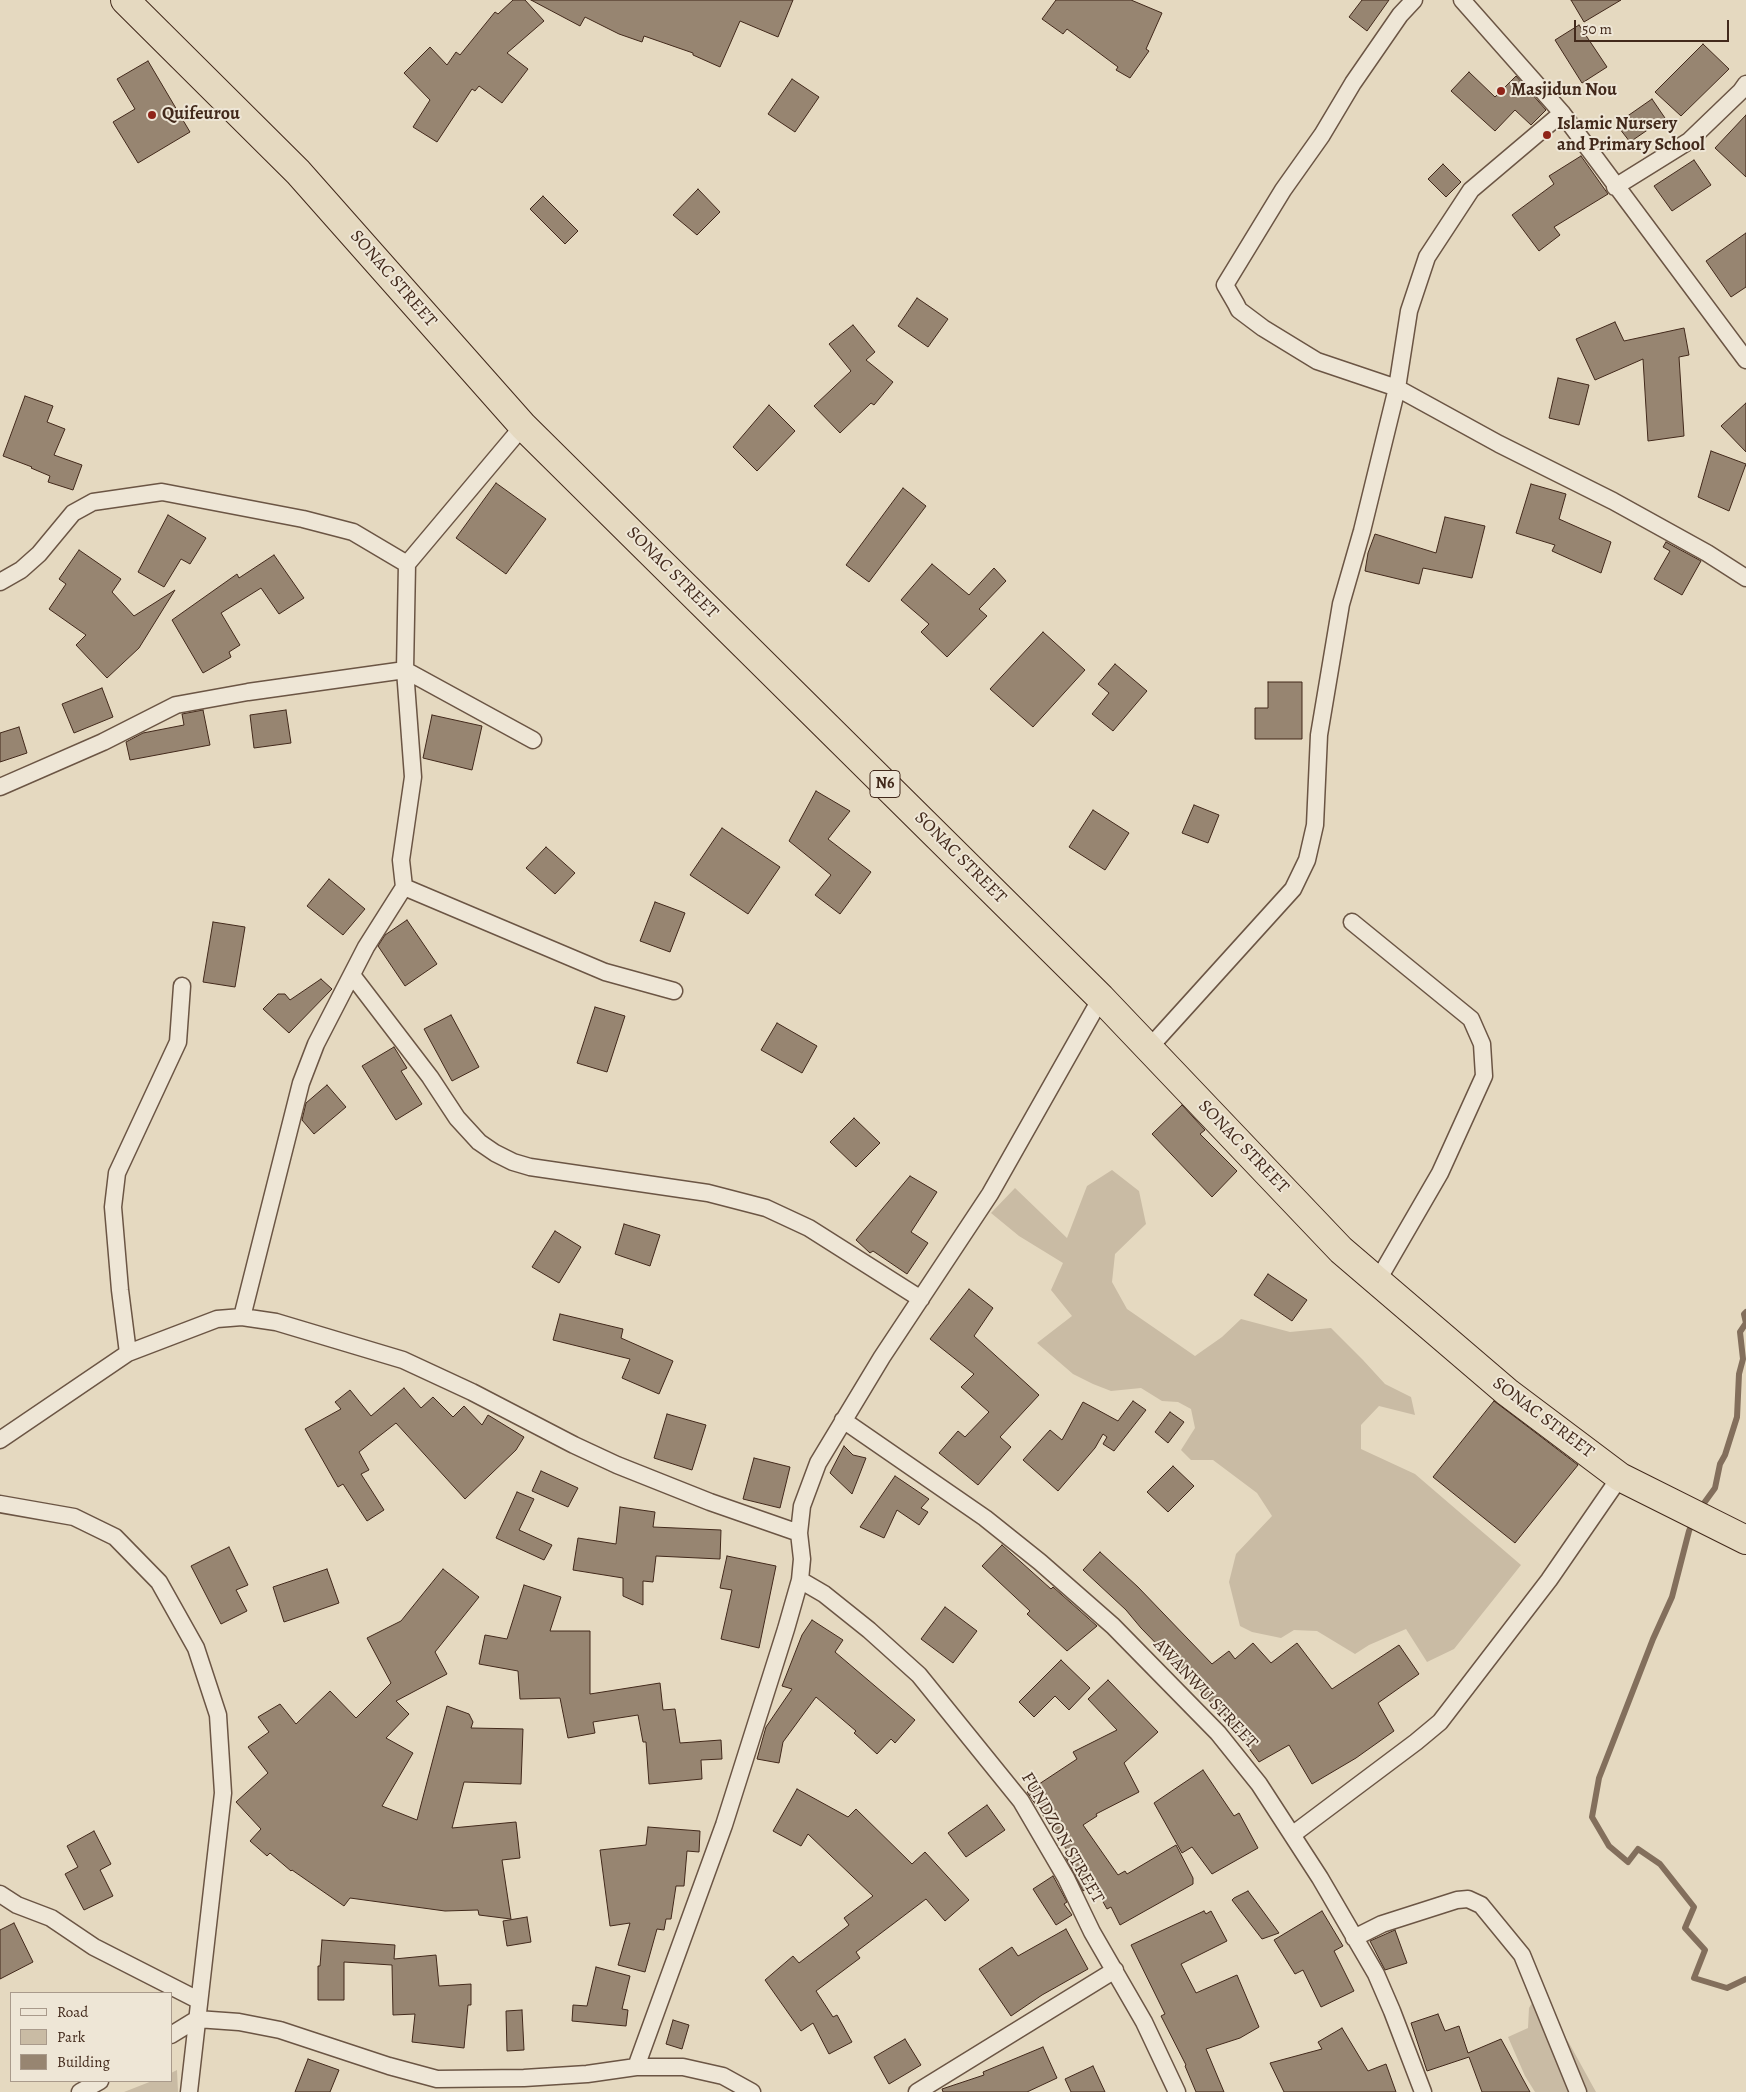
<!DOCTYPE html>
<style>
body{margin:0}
#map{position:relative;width:1746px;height:2092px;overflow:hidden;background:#e5d9c0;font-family:Alegreya,serif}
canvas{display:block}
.legend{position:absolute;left:10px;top:1992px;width:162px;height:90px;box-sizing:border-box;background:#eee6d6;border:1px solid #a99a8b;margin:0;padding:6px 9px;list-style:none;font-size:15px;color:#42291b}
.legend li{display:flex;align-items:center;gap:10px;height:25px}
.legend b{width:25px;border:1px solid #a99a8b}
.scale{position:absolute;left:1574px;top:20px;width:155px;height:22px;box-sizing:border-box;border:2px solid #42291b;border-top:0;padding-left:6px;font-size:15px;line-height:18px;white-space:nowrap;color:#42291b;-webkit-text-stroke:4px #eee6d6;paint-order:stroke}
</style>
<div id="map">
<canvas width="1746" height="2092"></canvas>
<ul class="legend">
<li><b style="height:6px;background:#eee6d6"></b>Road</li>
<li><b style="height:14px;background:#c9bba4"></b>Park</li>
<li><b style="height:14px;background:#978571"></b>Building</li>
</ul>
<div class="scale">50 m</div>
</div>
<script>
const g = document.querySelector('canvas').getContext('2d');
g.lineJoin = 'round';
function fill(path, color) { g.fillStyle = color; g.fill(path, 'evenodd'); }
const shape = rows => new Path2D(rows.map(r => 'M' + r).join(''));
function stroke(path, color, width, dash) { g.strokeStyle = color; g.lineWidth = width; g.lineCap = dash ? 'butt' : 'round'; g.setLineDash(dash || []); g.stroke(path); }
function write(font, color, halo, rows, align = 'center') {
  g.font = font + ' Alegreya,serif'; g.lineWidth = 4; g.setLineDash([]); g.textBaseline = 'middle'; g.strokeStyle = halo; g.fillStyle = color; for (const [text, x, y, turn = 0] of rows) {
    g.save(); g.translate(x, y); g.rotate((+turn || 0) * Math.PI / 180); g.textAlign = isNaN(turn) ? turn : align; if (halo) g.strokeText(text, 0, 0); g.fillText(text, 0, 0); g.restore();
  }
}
fill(shape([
 [1112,1170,1139,1191,1146,1224,1115,1254,1112,1282,1127,1309,1195,1356,1222,1337,1241,1319,1290,1332,1331,1328,1363,1360,1385,1384,1411,1397,1415,1415,1379,1406,1361,1425,1361,1449,1415,1474,1521,1565,1454,1649,1427,1662,1406,1629,1369,1645,1355,1654,1317,1631,1294,1630,1281,1638,1252,1632,1240,1626,1229,1582,1236,1554,1272,1516,1257,1493,1213,1460,1191,1460,1181,1450,1195,1428,1191,1409,1178,1402,1162,1401,1141,1388,1111,1391,1093,1384,1073,1374,1037,1343,1072,1316,1051,1290,1063,1263,1019,1236,991,1213,1015,1188,1067,1238,1087,1186],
 [1536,1996,1569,2043,1596,2092,1535,2092,1525,2076,1508,2037,1528,2028,1529,2008],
 [177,2070,178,2092,124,2092,152,2081,171,2081,171,2073]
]), '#c9bba4');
stroke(shape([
 [1699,1510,1715,1488,1720,1464,1725,1455,1737,1417,1739,1374,1743,1359,1740,1332,1746,1323,1744,1314,1746,1312],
 [1693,1521,1689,1531,1672,1597,1653,1639,1599,1778,1592,1817,1609,1846,1628,1862,1638,1849,1660,1864,1694,1907,1685,1928,1705,1950,1694,1978,1727,1988,1746,1979]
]), '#836f5c', 6);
const building = shape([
 [513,0,525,0,544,21,507,53,528,69,502,103,479,86,475,91,472,89,437,142,413,127,430,100,404,73,430,47,447,65,456,52,460,55,495,12,498,14,513,0],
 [531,0,793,0,778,37,740,21,720,67,693,55,693,53,644,36,642,42,619,34,585,17,580,26,531,0],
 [1056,0,1131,0,1162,13,1146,49,1149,51,1130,78,1116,70,1118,67,1067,29,1063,34,1042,19,1056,0],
 [1362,0,1389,0,1367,31,1349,17,1362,0],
 [1571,0,1621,0,1584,22,1571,0],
 [1579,25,1607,67,1582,83,1555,40,1579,25],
 [1703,44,1729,69,1681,116,1655,92,1703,44],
 [148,61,190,132,138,163,113,122,135,109,117,79,148,61],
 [1469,72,1495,97,1516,76,1546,110,1531,125,1515,110,1495,131,1451,91,1469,72],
 [792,79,819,97,795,132,768,114,792,79],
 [1652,99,1665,118,1630,142,1616,124,1652,99],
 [1746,115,1746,177,1715,148,1746,115],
 [1581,156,1608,194,1554,227,1560,235,1539,251,1512,215,1554,184,1549,176,1581,156],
 [1694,160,1711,185,1672,211,1654,186,1694,160],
 [1443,164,1461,182,1446,197,1428,179,1443,164],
 [698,189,720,212,697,235,673,215,698,189],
 [543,196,578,231,565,244,530,209,543,196],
 [1746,233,1746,287,1731,297,1706,261,1746,233],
 [917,298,948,319,928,347,898,326,917,298],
 [1615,322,1624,341,1684,328,1689,355,1679,357,1684,436,1648,441,1643,359,1595,380,1576,339,1615,322],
 [853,325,875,352,866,360,893,382,874,405,871,403,840,433,814,406,851,371,829,344,853,325],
 [1558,378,1589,385,1579,425,1549,418,1558,378],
 [25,396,53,406,47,422,65,429,54,455,82,465,73,490,48,482,50,476,31,468,32,467,3,456,25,396],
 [1746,403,1746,452,1721,426,1746,403],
 [769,405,795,431,757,471,733,447,769,405],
 [1711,451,1746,464,1729,511,1698,497,1711,451],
 [496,483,546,519,506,574,456,538,496,483],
 [1531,484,1566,494,1559,519,1611,542,1601,573,1552,551,1555,545,1516,533,1531,484],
 [903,488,926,506,869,582,846,565,903,488],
 [168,515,206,538,190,564,181,559,164,587,138,572,168,515],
 [1445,517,1485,526,1472,578,1423,568,1419,584,1365,571,1368,553,1375,534,1436,553,1445,517],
 [1666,542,1701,561,1682,595,1654,579,1670,551,1663,547,1666,542],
 [79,550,121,579,112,592,134,616,175,590,139,648,107,678,76,645,86,635,49,609,66,584,59,579,79,550],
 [274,555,304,598,279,614,261,588,221,613,240,645,229,652,231,657,203,673,172,620,237,574,239,578,274,555],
 [932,564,969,595,994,568,1006,581,979,609,987,616,947,657,921,632,929,624,901,600,932,564],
 [1043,632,1085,670,1033,727,990,689,1043,632],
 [1115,664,1147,691,1113,731,1092,714,1109,693,1098,684,1115,664],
 [1268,682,1302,682,1302,739,1255,739,1255,708,1268,708,1268,682],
 [102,688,113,717,74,733,62,704,102,688],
 [203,710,210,745,130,760,126,742,143,733,184,725,182,714,203,710],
 [286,710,291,743,254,748,250,715,286,710],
 [432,715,482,726,472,770,423,758,432,715],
 [19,727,27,753,0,762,0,733,19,727],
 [816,791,850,811,828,839,871,872,840,914,815,895,831,875,789,841,816,791],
 [1194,805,1219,815,1208,843,1182,833,1194,805],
 [1093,810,1129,833,1105,870,1069,847,1093,810],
 [722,828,780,867,748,914,690,875,722,828],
 [546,847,575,873,555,894,526,868,546,847],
 [329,879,365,909,343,935,307,906,329,879],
 [655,902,685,913,670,952,640,941,655,902],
 [407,920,437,964,405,986,378,946,385,935,407,920],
 [213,922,245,927,235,987,203,982,213,922],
 [321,979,332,989,289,1033,263,1009,278,994,285,994,290,1000,321,979],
 [595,1007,625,1016,607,1072,577,1063,595,1007],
 [451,1015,479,1067,452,1081,424,1029,451,1015],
 [777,1023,817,1046,802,1073,761,1050,777,1023],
 [394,1047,407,1068,401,1071,422,1104,396,1120,362,1066,394,1047],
 [327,1085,346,1107,314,1134,302,1120,306,1103,327,1085],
 [1182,1105,1205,1130,1200,1134,1237,1171,1212,1197,1152,1134,1182,1105],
 [854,1118,880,1143,856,1167,830,1142,854,1118],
 [910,1176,937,1192,911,1232,928,1243,907,1274,873,1251,870,1253,856,1240,910,1176],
 [624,1224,660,1235,650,1266,615,1254,624,1224],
 [555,1231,581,1247,559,1283,532,1267,555,1231],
 [1268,1274,1307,1300,1292,1321,1254,1295,1268,1274],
 [969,1289,993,1308,974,1336,1039,1395,1000,1437,1011,1447,978,1485,939,1453,958,1431,965,1437,989,1412,961,1387,974,1374,930,1339,969,1289],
 [560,1314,623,1329,621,1338,673,1361,659,1394,622,1378,630,1359,553,1340,560,1314],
 [404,1388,421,1408,433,1397,453,1417,464,1406,482,1425,488,1415,524,1437,516,1450,465,1499,396,1423,359,1452,369,1470,361,1474,384,1510,367,1521,343,1484,338,1487,305,1429,341,1409,335,1402,350,1390,371,1416,404,1388],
 [1133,1401,1146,1410,1114,1451,1103,1444,1107,1437,1103,1434,1095,1448,1058,1491,1023,1460,1050,1430,1062,1440,1083,1402,1118,1421,1133,1401],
 [1494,1401,1578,1465,1515,1543,1433,1477,1494,1401],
 [1170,1412,1184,1422,1168,1443,1155,1432,1170,1412],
 [667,1414,706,1425,692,1470,654,1458,667,1414],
 [844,1446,853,1455,866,1458,852,1494,830,1473,844,1446],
 [754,1458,790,1467,780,1508,743,1499,754,1458],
 [1173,1466,1194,1486,1168,1512,1147,1492,1173,1466],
 [541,1471,578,1488,568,1507,532,1491,541,1471],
 [895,1476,929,1499,921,1508,928,1512,919,1525,897,1510,884,1538,860,1527,895,1476],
 [517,1492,534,1499,519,1530,552,1545,544,1560,496,1538,517,1492],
 [620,1507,655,1512,653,1527,721,1530,720,1559,656,1556,653,1582,643,1581,643,1605,623,1596,623,1578,573,1570,578,1538,616,1544,620,1507],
 [1002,1545,1051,1589,1053,1587,1097,1626,1067,1651,1027,1614,1030,1611,982,1566,1002,1545],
 [229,1547,248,1585,236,1590,247,1611,221,1624,191,1566,229,1547],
 [1100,1552,1138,1587,1212,1664,1229,1651,1235,1659,1253,1643,1271,1663,1297,1643,1332,1689,1399,1645,1419,1674,1378,1703,1394,1731,1356,1758,1312,1784,1289,1745,1259,1762,1221,1710,1219,1712,1180,1666,1179,1667,1141,1628,1126,1610,1083,1570,1100,1552],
 [727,1556,776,1566,759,1648,721,1639,732,1590,720,1588,727,1556],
 [327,1569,339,1603,284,1622,273,1587,327,1569],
 [443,1569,479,1597,435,1652,447,1674,396,1701,409,1714,386,1738,413,1753,382,1806,417,1820,447,1706,469,1714,473,1722,471,1728,523,1729,521,1784,464,1782,452,1828,516,1822,520,1858,502,1860,511,1919,479,1915,478,1910,445,1911,350,1898,344,1906,292,1870,291,1871,270,1853,267,1856,250,1841,261,1829,236,1802,268,1773,248,1747,269,1732,258,1717,280,1704,296,1724,330,1691,356,1718,391,1683,367,1638,401,1621,443,1569],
 [524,1585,561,1597,550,1631,590,1631,590,1694,660,1683,663,1710,675,1709,680,1743,721,1740,722,1759,701,1760,702,1779,649,1784,646,1742,643,1742,638,1715,593,1722,595,1733,568,1738,560,1698,520,1699,518,1671,479,1664,485,1635,507,1639,524,1585],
 [945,1607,977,1631,953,1663,921,1639,945,1607],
 [812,1620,843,1640,835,1652,915,1720,895,1743,891,1739,877,1754,854,1733,856,1731,816,1697,783,1742,779,1763,757,1759,766,1727,792,1689,782,1686,802,1635,812,1620],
 [1061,1660,1090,1688,1069,1710,1055,1696,1034,1717,1019,1702,1061,1660],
 [1108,1680,1158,1732,1124,1763,1139,1792,1096,1814,1097,1816,1083,1825,1118,1875,1125,1871,1127,1874,1176,1845,1193,1878,1193,1884,1120,1925,1111,1907,1107,1909,1093,1884,1083,1891,1065,1856,1069,1853,1027,1792,1077,1759,1073,1752,1117,1730,1088,1699,1108,1680],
 [1203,1770,1234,1816,1239,1813,1258,1848,1212,1874,1192,1847,1182,1853,1154,1803,1203,1770],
 [797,1789,848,1817,856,1809,912,1864,925,1852,969,1900,945,1921,926,1899,856,1952,860,1958,816,1991,833,2017,837,2015,852,2042,829,2054,813,2023,801,2031,765,1980,793,1956,799,1963,849,1925,844,1918,873,1896,808,1834,801,1846,773,1831,797,1789],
 [987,1805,1005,1830,966,1857,948,1833,987,1805],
 [648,1827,700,1831,699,1852,687,1851,684,1886,676,1886,671,1919,666,1919,664,1930,657,1929,645,1972,618,1965,630,1923,610,1926,600,1850,646,1845,648,1827],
 [94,1831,111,1864,100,1870,113,1896,84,1910,65,1874,78,1867,67,1846,94,1831],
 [1053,1876,1067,1902,1064,1904,1072,1915,1056,1925,1033,1889,1053,1876],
 [1248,1891,1279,1933,1262,1939,1232,1900,1234,1898,1248,1891],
 [1204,1911,1206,1914,1211,1911,1227,1941,1181,1964,1196,1993,1237,1975,1259,2027,1240,2038,1206,2049,1224,2092,1196,2092,1185,2066,1186,2065,1161,2016,1165,2014,1131,1945,1204,1911],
 [1322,1911,1343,1946,1334,1951,1354,1991,1321,2007,1303,1970,1295,1974,1274,1940,1322,1911],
 [527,1917,531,1942,507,1946,503,1921,527,1917],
 [14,1923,33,1962,0,1979,0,1930,14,1923],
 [1066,1929,1088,1969,1042,1995,1011,2016,979,1969,1012,1947,1018,1956,1066,1929],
 [1395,1930,1407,1963,1385,1970,1370,1941,1395,1930],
 [322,1940,395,1945,394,1959,436,1955,439,1986,471,1984,471,2005,468,2005,464,2048,412,2042,415,2014,393,2015,392,1965,344,1962,344,2000,318,2000,318,1966,320,1966,322,1940],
 [596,1967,630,1976,622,2009,628,2010,626,2026,572,2021,573,2005,587,2006,596,1967],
 [522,2010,524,2050,507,2051,506,2011,522,2010],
 [1438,2014,1445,2031,1459,2026,1468,2053,1501,2039,1530,2092,1482,2092,1469,2057,1427,2071,1411,2023,1438,2014],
 [673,2020,689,2025,682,2049,666,2044,673,2020],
 [1342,2028,1368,2071,1386,2064,1396,2092,1284,2092,1270,2063,1322,2049,1318,2042,1342,2028],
 [905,2039,921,2065,889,2084,874,2057,905,2039],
 [1043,2047,1057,2078,1027,2092,943,2092,942,2089,984,2075,983,2072,1043,2047],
 [308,2059,339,2070,330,2092,295,2092,308,2059],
 [1093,2066,1105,2092,1071,2092,1065,2079,1093,2066]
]);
fill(building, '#978571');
stroke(building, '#42291b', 1);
const minor = shape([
 [1414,0,1400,15,1353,83,1322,135,1283,190,1225,285,1236,304,1239,310,1263,328,1317,361,1397,388,1499,444,1613,501,1707,553,1746,578],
 [1462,0,1562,113,1746,360],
 [1615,187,1689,141,1741,91,1746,84],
 [407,564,523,426],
 [0,582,21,570,39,554,73,513,93,502,162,492,303,519,353,532,407,564,405,670,413,777,401,860,404,887,366,947,316,1044,301,1083,242,1317],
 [0,787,103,742,176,705,248,692,405,670,533,740],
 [404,887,605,972,674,991],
 [1352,922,1471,1019,1482,1044,1484,1076,1440,1173,1378,1280],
 [352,975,430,1077,457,1118,479,1142,495,1153,513,1162,530,1167,708,1193,766,1208,809,1228,921,1299],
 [1149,1048,1293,889,1307,860,1315,825,1319,735,1341,604,1362,531,1397,388,1409,311,1427,257,1471,190,1562,113],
 [128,1353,120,1290,113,1207,117,1173,178,1042,182,986],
 [843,1420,985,1518,1040,1562,1113,1626,1218,1733,1259,1784,1320,1878,1376,1974,1392,2011,1423,2092],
 [0,1440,128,1353,217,1319,242,1317,276,1322,403,1360,472,1392,574,1445,617,1465,710,1502,799,1533],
 [0,1504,74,1517,115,1537,159,1582,196,1648,218,1715,223,1793,189,2092],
 [800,1580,824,1594,869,1630,919,1675,1021,1801,1066,1878,1092,1932,1144,2022,1177,2092],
 [1292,1835,1416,1742,1440,1722,1549,1580,1620,1477],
 [0,1894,17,1905,51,1918,94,1947,198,2000],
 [1354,1938,1382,1924,1457,1900,1468,1899,1481,1905,1522,1955,1578,2092],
 [171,2035,197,2019,239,2022,280,2030,389,2066,437,2079,524,2078,587,2074,636,2067,683,2067,723,2076,752,2092],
 [636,2067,724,1825,786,1629,800,1580,802,1559,799,1533,802,1506,818,1463,882,1357,990,1194,1101,998],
 [80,2092,100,2081],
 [917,2092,1115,1970]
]);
const trunk = shape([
 [125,0,298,172,523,426,1101,998,1341,1250,1507,1392,1620,1477,1746,1540]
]);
stroke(minor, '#6b5544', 19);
stroke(trunk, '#42291b', 30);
stroke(minor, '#eee6d6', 16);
stroke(trunk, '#e5d9c0', 28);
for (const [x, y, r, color] of [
 [1501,91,5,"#8f2418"],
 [152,115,5,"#8f2418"],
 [1547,135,5,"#8f2418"]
]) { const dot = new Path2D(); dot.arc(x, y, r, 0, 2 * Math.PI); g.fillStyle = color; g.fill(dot); stroke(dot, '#eee6d6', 2); }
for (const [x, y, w] of [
 [885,784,30]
]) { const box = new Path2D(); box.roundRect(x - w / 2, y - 13.5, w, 27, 4); g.fillStyle = '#eee6d6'; g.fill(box); stroke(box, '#42291b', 1); }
write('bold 16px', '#42291b', null, [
 ["N6",885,784]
]);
write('bold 18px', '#42291b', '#eee6d6', [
 ["Masjidun Nou",1511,91],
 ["Quifeurou",162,115],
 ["Islamic Nursery",1557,125],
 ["and Primary School",1557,146]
], 'left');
write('18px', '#42291b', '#eee6d6', [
 ["SONAC STREET",393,279,49],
 ["SONAC STREET",672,573,45],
 ["SONAC STREET",960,858,45],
 ["SONAC STREET",1243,1147,46],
 ["SONAC STREET",1543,1418,37],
 ["AWANWU STREET",1205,1694,47],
 ["FUNDZON STREET",1062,1838,60]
]);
</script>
